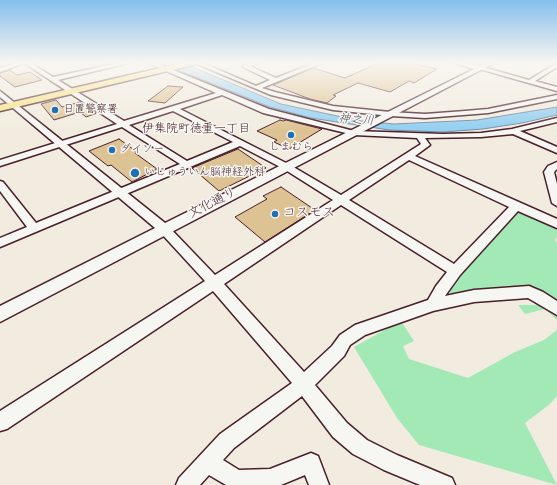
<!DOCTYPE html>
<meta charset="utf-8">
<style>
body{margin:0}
canvas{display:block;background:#f1ecdf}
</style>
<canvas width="557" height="485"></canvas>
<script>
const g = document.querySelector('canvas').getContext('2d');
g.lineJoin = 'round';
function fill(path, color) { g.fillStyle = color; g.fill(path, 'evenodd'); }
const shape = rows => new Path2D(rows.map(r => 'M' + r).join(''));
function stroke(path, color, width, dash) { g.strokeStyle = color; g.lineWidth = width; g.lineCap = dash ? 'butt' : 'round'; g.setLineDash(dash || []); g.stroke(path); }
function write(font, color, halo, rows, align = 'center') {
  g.font = font + ' "Indie Flower","Klee One",sans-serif'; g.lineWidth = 3; g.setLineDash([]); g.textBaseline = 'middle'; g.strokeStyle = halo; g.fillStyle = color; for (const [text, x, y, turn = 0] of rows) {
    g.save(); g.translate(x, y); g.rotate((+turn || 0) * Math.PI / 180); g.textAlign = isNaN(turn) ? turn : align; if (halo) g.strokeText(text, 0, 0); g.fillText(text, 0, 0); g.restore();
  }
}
fill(shape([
 [517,213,523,213,557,229,557,237,555,240,557,243,557,305,538,291,454,295,447,290],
 [518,305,545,305,557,314,557,320,545,309,525,314],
 [401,321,414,341,403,346,409,359,468,378,515,352,544,340,557,330,557,396,550,404,525,423,557,485,419,445,397,418,354,347]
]), '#a2e9b5');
const water = shape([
 [161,63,183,63,281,104,361,121,394,124,477,120,557,107,557,115,522,123,483,129,444,132,389,130,311,118,270,107,161,63]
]);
fill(water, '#91cff1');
stroke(water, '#7589a2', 1);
const building = shape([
 [378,63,415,64,437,69,414,83,409,81,390,92,358,83,333,95,336,96,327,103,310,99,273,85,313,68,345,78,378,63],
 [10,70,17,75,30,72,42,80,15,87,0,76,0,73,10,70],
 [168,86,183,87,165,103,148,101,168,86],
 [56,100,62,107,80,102,97,113,86,117,80,112,54,120,41,104,56,100],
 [280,120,283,121,286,120,322,129,289,149,274,142,277,140,257,131,280,120],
 [119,139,137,152,135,153,157,169,132,182,111,165,108,166,89,151,119,139],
 [238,149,266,168,219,191,192,168,238,149],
 [281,187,315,210,265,242,235,217,267,199,263,196,281,187]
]);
fill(building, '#ddc393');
stroke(building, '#4a1f2b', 1);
const minor = shape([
 [16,63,31,63,53,77,118,63,129,63,58,80,124,121,216,93,148,63,156,63,269,109,354,131,443,134,481,133,512,129,557,118,557,122,520,131,557,147,557,153,513,134,481,137,425,138,430,145,415,156,557,219,557,228,518,211,460,275,445,296,474,290,529,286,543,292,557,301,557,315,528,298,474,302,433,311,365,335,350,345,344,356,315,385,347,423,367,440,397,455,452,478,455,485,420,485,384,470,353,454,333,437,302,396,234,448,223,460,239,470,270,469,311,453,318,456,329,485,309,485,305,475,281,485,226,485,209,475,200,485,176,485,179,478,220,434,292,383,213,291,7,429,0,431,0,411,205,281,160,232,158,229,160,226,168,226,215,275,333,200,284,169,240,146,0,247,0,238,27,227,0,191,0,181,3,182,36,223,180,164,122,127,0,166,0,160,117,124,24,63,0,72,0,68,16,63],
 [222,95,263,113,354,135,417,138,421,144,341,195,290,165,180,109,222,95],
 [173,111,233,142,187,161,129,125,173,111],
 [409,160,509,207,454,264,349,200,409,160],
 [341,205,447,272,436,286,428,300,355,325,340,335,332,346,304,372,224,284,341,205],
 [195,63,203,63,256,86,270,80,243,67,243,65,261,63,250,66,276,78,314,63,322,63,262,88,275,92,333,106,390,112,425,114,465,111,488,109,557,95,557,99,488,113,425,118,391,116,333,110,271,95,195,63],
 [557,63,557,67,535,81,557,87,557,91,476,68,479,66,529,80,557,63],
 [557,162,557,169,554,172,557,184,557,206,552,203,544,172,548,166,557,162]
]);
const tertiary = shape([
 [454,63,466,63,480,66,486,63,494,63,0,322,0,306,155,228,0,97,0,91,165,223,474,69,454,63]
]);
const primary = shape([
 [182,63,197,63,193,65,0,111,0,105,182,63]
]);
stroke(minor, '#4a1f2b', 3);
stroke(tertiary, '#4a1f2b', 3);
stroke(primary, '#4a1f2b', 3);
fill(minor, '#f6f6f2');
fill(tertiary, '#f6f6f2');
fill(primary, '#f7e281');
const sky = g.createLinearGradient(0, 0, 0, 131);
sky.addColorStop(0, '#85bfec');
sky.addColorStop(0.48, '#f9f6f1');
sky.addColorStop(1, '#f9f6f100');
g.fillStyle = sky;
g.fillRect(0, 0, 557, 131);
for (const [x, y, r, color] of [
 [55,110,4,"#1f6fb2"],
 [291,135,4,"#1f6fb2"],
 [112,150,4,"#1f6fb2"],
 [135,173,5,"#1f6fb2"],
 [275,214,4,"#1f6fb2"]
]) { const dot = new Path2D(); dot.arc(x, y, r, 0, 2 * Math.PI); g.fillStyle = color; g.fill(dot); stroke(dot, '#f6f6f2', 1.5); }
write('11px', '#4a1f2b', '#f6f6f2', [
 ["日置警察署",63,110],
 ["しまむら",291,148,"center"],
 ["ダイソー",120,150],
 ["いじゅういん脳神経外科",144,173]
], 'left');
write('italic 12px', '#5f5466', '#f6f6f2', [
 ["神之川",356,121,4]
]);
write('12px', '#4a1f2b', '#f6f6f2', [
 ["伊集院町徳重一丁目",196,130]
]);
write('13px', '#4a1f2b', '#f6f6f2', [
 ["文化通り",213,204,-27]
]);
write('13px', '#4a1f2b', '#f6f6f2', [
 ["コスモス",283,214]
], 'left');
</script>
